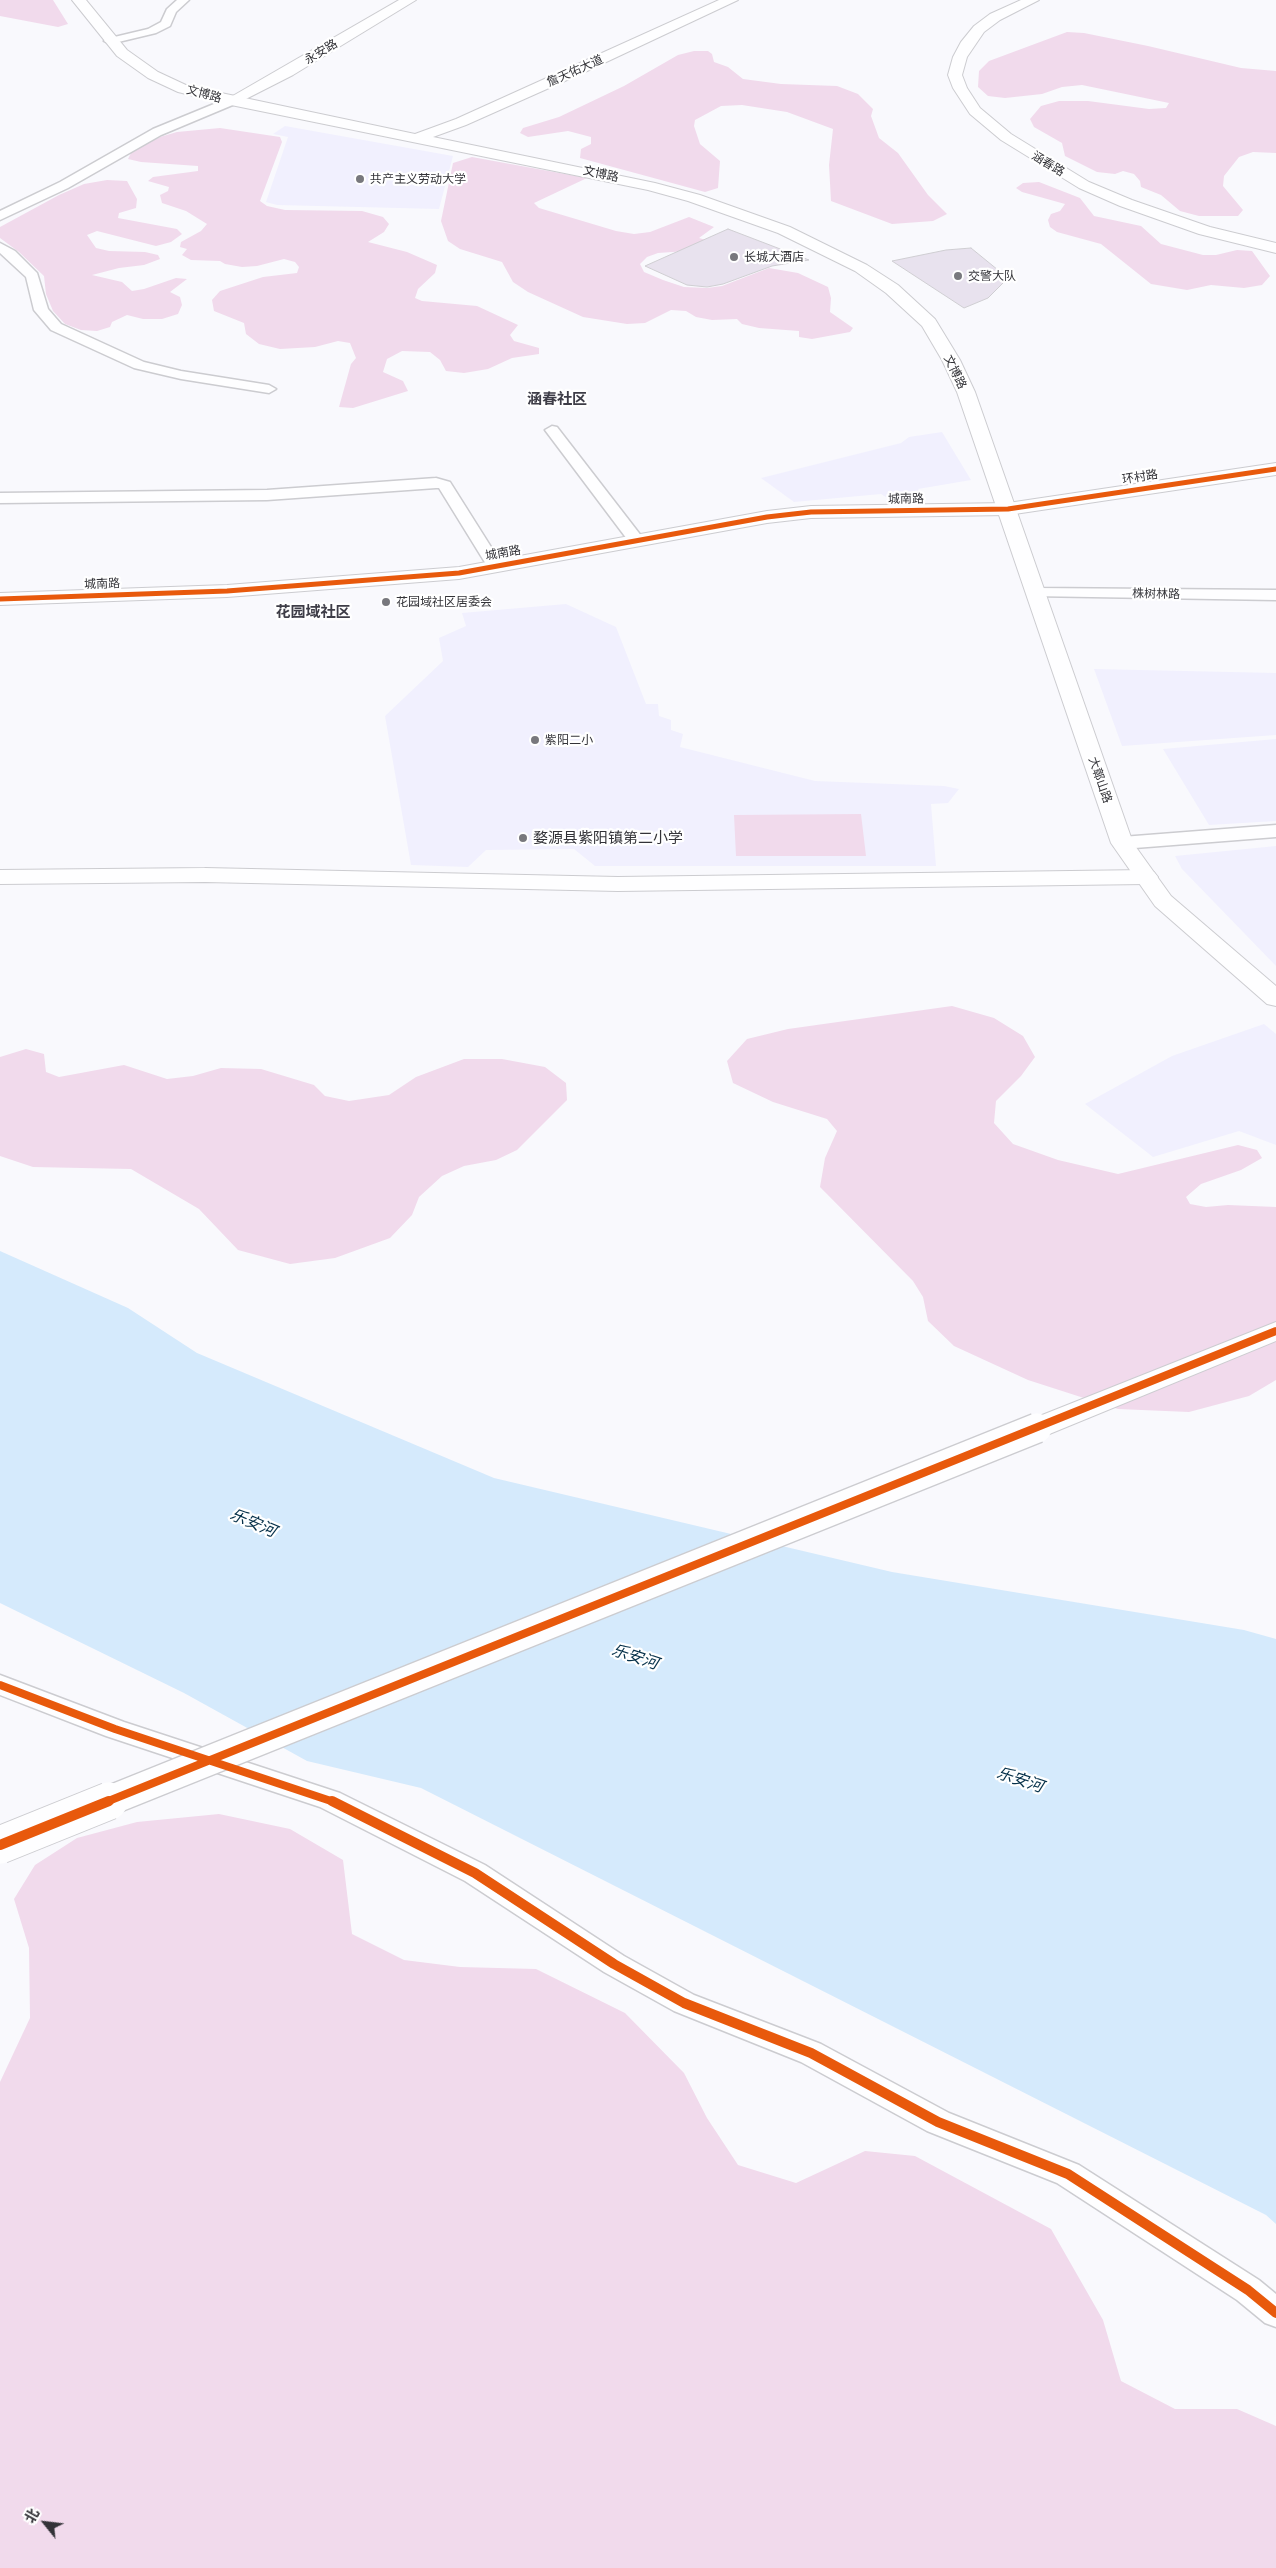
<!DOCTYPE html>
<meta charset="utf-8">
<style>
body{margin:0}
#map{position:relative;width:1276px;height:2568px;overflow:hidden;background:#f9f9fd;font-family:"Playfair Display","Noto Sans SC",serif}
canvas{display:block}
.north{position:absolute;left:20px;top:2498px;width:50px;height:50px;-webkit-text-stroke:4px #fff;paint-order:stroke;rotate:299deg;font-size:14px;font-weight:700;line-height:20px;text-align:center;color:#333338}
.north::after{content:'';display:block;margin:auto;width:18px;height:22px;background:#333338;clip-path:polygon(50% 0,100% 100%,50% 72%,0 100%)}
</style>
<div id="map">
<canvas width="1276" height="2568"></canvas>
<div class="north">北</div>
</div>
<script>
const g = document.querySelector('canvas').getContext('2d');
g.lineJoin = 'round';
function fill(path, color) { g.fillStyle = color; g.fill(path, 'evenodd'); }
const shape = rows => new Path2D(rows.map(r => 'M' + r).join(''));
function stroke(path, color, width, dash) { g.strokeStyle = color; g.lineWidth = width; g.lineCap = dash ? 'butt' : 'round'; g.setLineDash(dash || []); g.stroke(path); }
function write(font, color, halo, rows, align = 'center') {
  g.font = font + ' "Playfair Display","Noto Sans SC",serif'; g.lineWidth = 4.5; g.setLineDash([]); g.textBaseline = 'middle'; g.strokeStyle = halo; g.fillStyle = color; for (const [text, x, y, turn = 0] of rows) {
    g.save(); g.translate(x, y); g.rotate((+turn || 0) * Math.PI / 180); g.textAlign = isNaN(turn) ? turn : align; if (halo) g.strokeText(text, 0, 0); g.fillText(text, 0, 0); g.restore();
  }
}
fill(shape([
 [285,126,453,156,439,209,277,205,266,202,288,137,273,134],
 [942,432,971,480,918,489,924,495,889,499,881,494,794,502,761,478,901,443,909,437],
 [566,604,616,627,646,704,658,704,659,716,671,720,671,730,683,734,680,747,815,781,944,786,959,789,948,803,931,804,936,866,595,866,574,849,486,850,468,867,411,865,385,716,443,661,439,638,466,626,462,613],
 [1094,669,1276,673,1276,735,1122,746],
 [1276,739,1276,821,1209,825,1163,749],
 [1276,846,1276,966,1182,869,1175,856],
 [1264,1024,1276,1034,1276,1145,1239,1131,1153,1157,1085,1104,1172,1056]
]), '#f1f0fe');
fill(shape([
 [0,0,53,0,68,24,58,27,0,16],
 [1067,32,1084,33,1148,46,1241,68,1276,71,1276,153,1253,152,1239,157,1224,176,1223,186,1243,210,1238,216,1199,216,1180,211,1161,195,1141,187,1140,181,1134,174,1123,171,1115,174,1097,172,1065,156,1062,143,1034,127,1030,119,1041,106,1059,101,1088,101,1149,109,1166,108,1169,103,1082,85,1062,87,1042,94,1005,98,988,96,978,87,979,71,989,61],
 [694,51,708,51,712,54,714,62,728,67,743,79,781,84,837,86,858,94,873,109,871,116,879,138,898,153,928,195,947,214,933,221,892,224,831,201,829,165,833,129,787,112,742,105,721,106,695,120,694,126,700,144,720,161,718,188,705,192,580,158,581,149,591,144,591,137,568,131,528,137,520,133,523,128,559,117,624,86,678,55],
 [220,128,280,137,282,142,260,201,267,206,285,210,362,211,383,217,389,224,384,232,368,242,407,252,437,265,435,273,418,289,415,298,422,301,477,306,518,325,510,335,514,341,539,348,539,354,512,358,488,369,464,373,446,371,440,360,430,352,402,351,387,359,383,372,403,381,408,391,353,408,339,407,351,364,356,358,350,343,338,341,315,347,280,349,259,344,246,334,244,323,214,311,212,300,220,291,263,277,297,273,299,267,295,262,284,259,257,266,242,267,225,264,220,261,191,260,182,255,187,249,180,247,181,242,201,231,207,224,186,211,162,203,160,195,168,191,169,187,148,181,153,177,198,171,198,166,141,162,128,159,132,151,160,137,177,132],
 [472,157,587,178,534,203,539,208,616,231,634,234,650,232,689,217,714,227,699,238,709,241,701,250,658,253,647,257,640,264,644,272,663,280,684,287,707,288,722,286,769,268,798,273,828,287,831,298,830,312,853,328,850,332,812,339,799,337,799,331,759,328,742,324,737,319,712,320,696,317,686,311,671,310,645,323,627,324,583,317,528,292,513,282,502,262,460,249,448,241,441,221,453,163],
 [107,180,127,181,137,199,136,208,119,213,118,218,177,229,182,234,171,242,156,246,97,231,87,235,96,248,109,251,145,252,158,255,160,259,144,265,119,268,92,275,122,282,132,291,144,289,176,278,187,279,170,292,180,297,182,305,178,314,162,319,143,319,127,315,112,322,110,327,97,331,81,330,65,324,53,311,46,294,44,276,19,252,0,238,0,227,59,195,84,184],
 [1039,182,1080,198,1094,216,1141,226,1161,244,1203,255,1216,255,1237,250,1252,251,1270,276,1262,285,1244,288,1211,285,1187,290,1151,284,1101,244,1057,232,1050,227,1048,220,1051,214,1060,211,1065,204,1022,192,1016,188,1023,183],
 [861,814,866,856,736,856,734,815],
 [952,1006,994,1018,1023,1036,1035,1057,1021,1076,996,1101,994,1123,1013,1144,1058,1160,1118,1174,1238,1145,1257,1150,1262,1158,1241,1170,1201,1184,1186,1197,1190,1204,1206,1207,1228,1205,1276,1207,1276,1380,1249,1396,1189,1412,1118,1409,1028,1380,954,1346,928,1321,923,1297,913,1281,820,1187,825,1158,837,1131,827,1119,773,1102,733,1083,727,1061,747,1039,788,1029],
 [26,1049,44,1054,46,1072,59,1077,124,1065,167,1079,193,1076,221,1068,261,1069,314,1085,325,1096,349,1101,389,1095,416,1077,464,1059,502,1059,545,1067,566,1083,567,1100,517,1150,496,1160,464,1166,442,1176,419,1197,412,1215,390,1238,335,1258,290,1264,238,1250,199,1209,131,1169,33,1167,0,1156,0,1057],
 [219,1814,290,1829,343,1860,352,1934,404,1960,460,1967,536,1969,625,2013,684,2073,707,2118,738,2165,796,2183,865,2151,915,2156,1051,2229,1103,2320,1121,2381,1175,2409,1237,2409,1276,2426,1276,2568,0,2568,0,2082,30,2018,29,1948,14,1899,35,1865,77,1838,137,1822]
]), '#f1daec');
fill(shape([
 [0,1251,128,1308,197,1353,494,1478,892,1572,1244,1630,1276,1639,1276,2224,1266,2215,421,1788,307,1761,184,1693,0,1603]
]), '#d5eafc');
const building = shape([
 [728,229,809,260,772,266,723,284,707,287,687,285,645,266,728,229],
 [971,248,998,270,1004,282,988,298,964,308,892,261,946,250,971,248]
]);
fill(building, '#e8e2ee');
stroke(building, '#cfced2', 1);
const minor = shape([
 [177,0,189,0,176,12,170,26,156,33,110,44,104,41,106,39,148,29,161,22,167,9,177,0],
 [231,97,237,101,235,104,161,135,68,188,0,220,0,211,60,182,153,129,231,97],
 [0,243,15,251,37,273,48,309,61,324,144,362,181,371,269,385,276,389,269,393,181,379,134,368,51,330,34,310,26,277,0,253,0,243],
 [552,426,557,427,642,537,644,540,642,543,630,543,545,430,552,426],
 [436,478,450,482,503,566,501,569,489,569,439,488,436,488,267,500,0,503,0,493,267,490,436,478],
 [1036,588,1276,590,1276,600,1030,596,1028,593,1030,590,1036,588],
 [1276,825,1276,837,1122,849,1115,847,1113,843,1115,839,1122,837,1276,825],
 [0,1675,124,1722,340,1793,485,1865,624,1956,694,1995,821,2044,949,2113,1079,2165,1259,2280,1276,2294,1276,2327,1265,2323,1237,2300,1057,2183,927,2131,801,2062,674,2011,604,1972,465,1881,320,1807,106,1736,0,1695,0,1675]
]);
const tertiary = shape([
 [399,0,416,0,293,75,236,104,231,105,224,101,399,0],
 [1021,0,1039,0,1000,20,984,32,967,57,962,75,967,88,980,108,1011,134,1089,182,1132,200,1210,227,1276,243,1276,253,1199,234,1120,206,1079,188,1001,140,970,114,953,88,948,75,953,57,961,42,974,26,990,14,1021,0],
 [1276,463,1276,475,1008,515,811,518,767,523,459,579,227,597,0,605,0,593,227,585,459,567,767,511,811,506,1008,503,1276,463],
 [205,868,618,877,1146,870,1154,872,1158,877,1154,882,1146,884,618,891,205,882,0,884,0,870,205,868],
 [1276,1322,1276,1341,1047,1435,1037,1438,1027,1435,1022,1428,1027,1421,1276,1322]
]);
const primary = shape([
 [72,0,86,0,127,50,158,72,188,86,415,134,456,119,719,0,738,0,585,72,466,125,433,137,655,183,700,195,790,227,867,265,898,285,935,319,960,360,975,392,1133,843,1171,896,1276,986,1276,1006,1267,1004,1155,906,1111,843,957,392,942,360,922,326,886,293,855,271,778,233,688,201,648,190,231,105,178,92,148,78,117,56,72,0]
]);
stroke(minor, '#ccccd0', 3);
stroke(tertiary, '#ccccd0', 2);
stroke(primary, '#ccccd0', 2);
fill(minor, '#fefeff');
fill(tertiary, '#fefeff');
fill(primary, '#fefeff');
const tertiaryBridgeFar1 = shape([
 [106,1802,1037,1428]
]);
const tertiaryBridge = shape([
 [0,1845,109,1801]
]);
stroke(tertiaryBridgeFar1, '#ccccd0', 32, []);
stroke(tertiaryBridge, '#ccccd0', 39, []);
stroke(tertiaryBridgeFar1, '#fefeff', 29);
stroke(tertiaryBridge, '#fefeff', 37);
stroke(shape([
 [0,599,227,591,459,573,767,517,811,512,1008,509,1276,469]
]), '#e8590c', 5);
stroke(shape([
 [0,1685,115,1729,334,1802],
 [106,1802,1276,1331]
]), '#e8590c', 8);
stroke(shape([
 [332,1801,475,1873,614,1964,684,2003,811,2053,938,2122,1068,2174,1248,2290,1276,2313],
 [0,1845,109,1801]
]), '#e8590c', 10);
for (const [x, y, r, color] of [
 [360,179,5,"#78787d"],
 [734,257,5,"#78787d"],
 [958,276,5,"#78787d"],
 [386,602,5,"#78787d"],
 [535,740,5,"#78787d"],
 [523,838,5,"#78787d"]
]) { const dot = new Path2D(); dot.arc(x, y, r, 0, 2 * Math.PI); g.fillStyle = color; g.fill(dot); stroke(dot, '#fff', 2); }
write('12px', '#333338', '#fff', [
 ["永安路",321,52,-31],
 ["詹天佑大道",575,71,-24],
 ["文博路",204,94,15],
 ["涵春路",1048,164,31],
 ["文博路",601,174,12],
 ["文博路",955,372,64],
 ["环村路",1140,477,-9],
 ["城南路",906,499,-1],
 ["城南路",503,553,-10],
 ["城南路",102,584,-2],
 ["株树林路",1156,594,1],
 ["大鄣山路",1100,780,71]
]);
write('12px', '#333338', '#fff', [
 ["共产主义劳动大学",370,179],
 ["长城大酒店",744,257],
 ["交警大队",968,276],
 ["花园域社区居委会",396,602],
 ["紫阳二小",545,740]
], 'left');
write('bold 15px', '#3e3d47', '#fff', [
 ["涵春社区",557,399],
 ["花园域社区",313,612]
]);
write('15px', '#333338', '#fff', [
 ["婺源县紫阳镇第二小学",533,838]
], 'left');
write('italic 16px', '#06314a', '#fff', [
 ["乐安河",253,1523,23],
 ["乐安河",635,1657,18],
 ["乐安河",1020,1780,18]
]);
</script>
